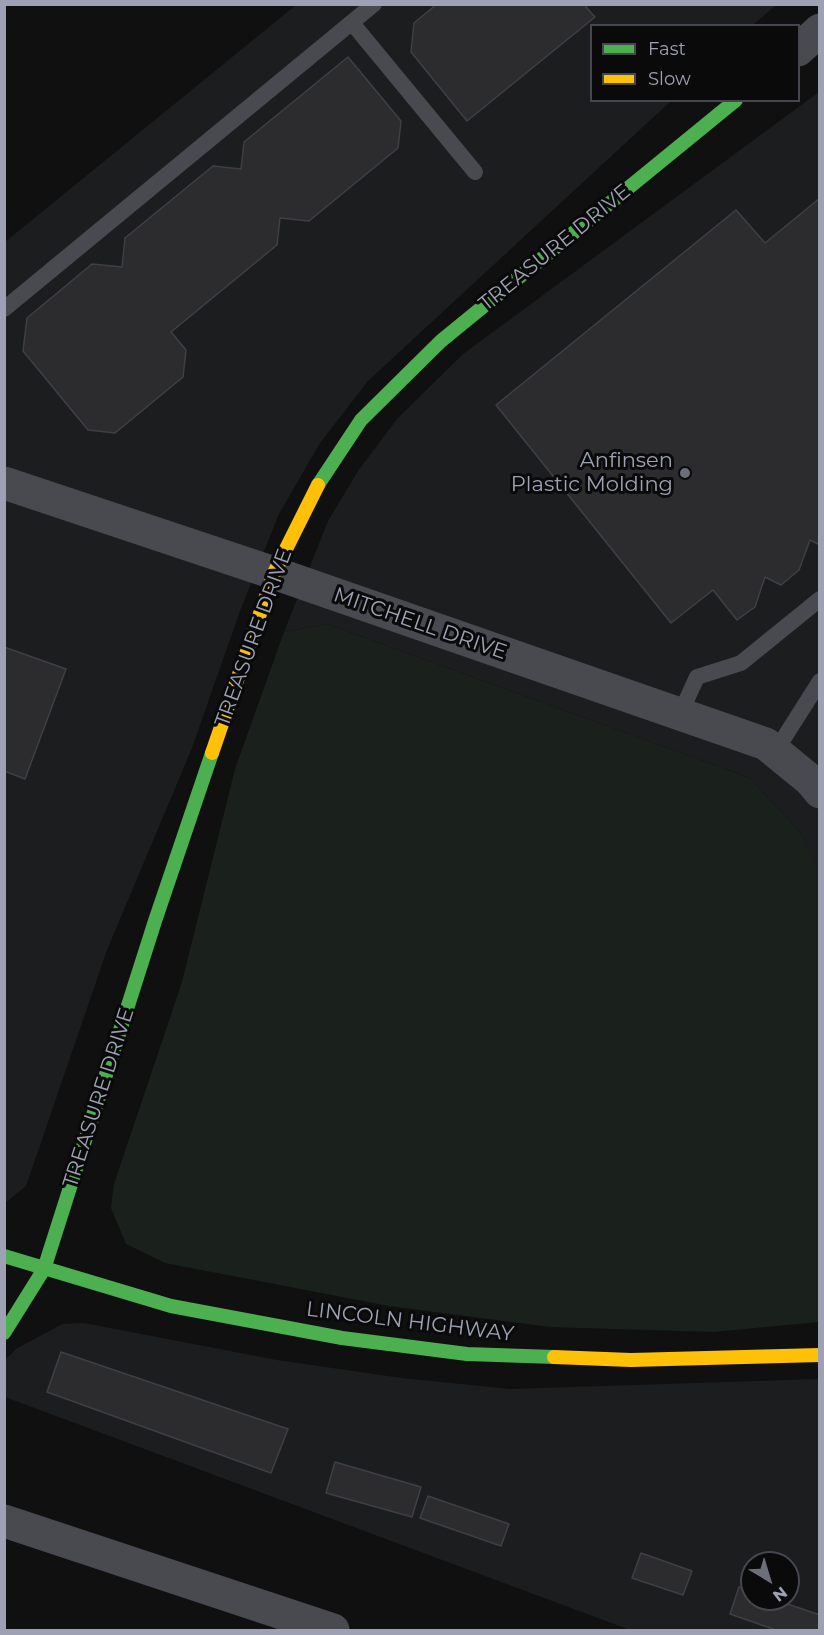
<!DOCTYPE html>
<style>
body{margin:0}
#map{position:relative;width:824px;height:1635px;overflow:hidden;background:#101010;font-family:Montserrat,sans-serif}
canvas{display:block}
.frame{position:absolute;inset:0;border:6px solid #9ea1b3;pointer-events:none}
.legend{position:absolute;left:590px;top:24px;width:210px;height:78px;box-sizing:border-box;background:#0a0a0b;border:2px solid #45464e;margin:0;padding:8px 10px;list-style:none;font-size:18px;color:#9ea1b3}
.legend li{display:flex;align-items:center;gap:12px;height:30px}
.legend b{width:30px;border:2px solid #45464e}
.north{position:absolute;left:740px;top:1551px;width:60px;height:60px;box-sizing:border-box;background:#0a0a0b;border:2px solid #45464e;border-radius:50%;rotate:142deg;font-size:16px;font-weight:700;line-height:24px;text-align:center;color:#9ea1b3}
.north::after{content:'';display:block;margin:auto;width:21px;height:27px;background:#6c6e7a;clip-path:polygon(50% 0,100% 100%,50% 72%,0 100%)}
</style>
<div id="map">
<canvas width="824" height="1635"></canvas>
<div class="frame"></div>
<ul class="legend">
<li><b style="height:8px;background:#4caf50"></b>Fast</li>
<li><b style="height:8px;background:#ffc107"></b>Slow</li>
</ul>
<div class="north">N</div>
</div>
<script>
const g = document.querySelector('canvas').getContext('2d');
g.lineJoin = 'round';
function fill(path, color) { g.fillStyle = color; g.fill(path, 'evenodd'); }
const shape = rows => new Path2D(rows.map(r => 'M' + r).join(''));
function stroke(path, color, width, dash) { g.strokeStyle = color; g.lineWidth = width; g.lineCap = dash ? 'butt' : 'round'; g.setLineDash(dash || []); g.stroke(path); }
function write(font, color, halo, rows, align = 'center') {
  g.font = font + ' Montserrat,sans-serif'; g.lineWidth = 6; g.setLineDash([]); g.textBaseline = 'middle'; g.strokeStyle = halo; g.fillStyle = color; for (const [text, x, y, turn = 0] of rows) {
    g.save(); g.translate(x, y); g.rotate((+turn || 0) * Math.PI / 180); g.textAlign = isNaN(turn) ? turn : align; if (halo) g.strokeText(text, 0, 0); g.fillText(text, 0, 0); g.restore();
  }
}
fill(shape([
 [296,5,776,5,753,25,592,26,592,100,671,101,368,381,320,443,279,514,240,611,192,748,107,950,26,1186,5,1203,5,242],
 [819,92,819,877,800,832,750,778,327,624,284,632,328,521,358,471,397,419,463,354],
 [84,1323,277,1360,402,1378,510,1389,819,1379,819,1630,630,1630,5,1397,4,1361,16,1349,62,1324],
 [752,1563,788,1563,788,1599,752,1599]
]), '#1c1d1f');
fill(shape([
 [327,624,750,778,800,832,820,877,819,1322,713,1332,550,1327,389,1306,165,1263,126,1244,111,1208,114,1184,182,982,235,769,284,632]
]), '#1a201b');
const building = shape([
 [437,4,588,4,586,7,595,17,467,121,411,52,414,23,437,4],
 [348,57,401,121,398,148,309,221,280,218,277,245,171,332,186,350,183,377,115,433,88,430,23,351,27,318,92,264,122,267,125,238,213,166,241,169,244,142,348,57],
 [820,198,820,545,810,540,799,570,781,585,765,577,755,607,737,620,713,590,671,623,496,405,736,210,765,243,820,198],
 [4,647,66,669,25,779,4,771,4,647],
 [61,1352,288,1429,271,1473,47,1392,61,1352],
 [335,1462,421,1487,412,1517,326,1493,335,1462],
 [428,1496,509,1524,501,1546,420,1518,428,1496],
 [641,1553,692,1571,683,1595,632,1578,641,1553],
 [739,1587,752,1592,752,1599,773,1599,820,1615,820,1630,776,1630,730,1614,739,1587]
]);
fill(building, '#2c2c2e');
stroke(building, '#3f3f44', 1.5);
stroke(shape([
 [352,23,475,172],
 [4,309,374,4],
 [680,714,697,677,741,663,820,599],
 [775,752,820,681]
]), '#494a50', 16);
stroke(shape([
 [798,50,820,30],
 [4,483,274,573,766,744,810,780,820,792],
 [4,1521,333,1630]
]), '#494a50', 33);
stroke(shape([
 [318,485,361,420,441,341,736,100],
 [4,1256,171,1306,342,1338,467,1354,554,1357],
 [4,1333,44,1269,155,921,212,753]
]), '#4caf50', 14);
stroke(shape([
 [212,753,274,573,318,485],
 [554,1357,631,1360,820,1355]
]), '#ffc107', 14);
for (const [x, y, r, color] of [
 [685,473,6,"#6c6e7a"]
]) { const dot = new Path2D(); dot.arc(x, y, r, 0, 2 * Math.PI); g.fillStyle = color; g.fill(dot); stroke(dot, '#0a0a0b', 2); }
write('21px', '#9ea1b3', '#0a0a0b', [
 ["TREASURE DRIVE",555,248,-39],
 ["MITCHELL DRIVE",420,624,19],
 ["TREASURE DRIVE",254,638,-70],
 ["TREASURE DRIVE",99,1098,-72],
 ["LINCOLN HIGHWAY",410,1322,7]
]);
write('21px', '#9ea1b3', '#0a0a0b', [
 ["Anfinsen",673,461],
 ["Plastic Molding",673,485]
], 'right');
</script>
